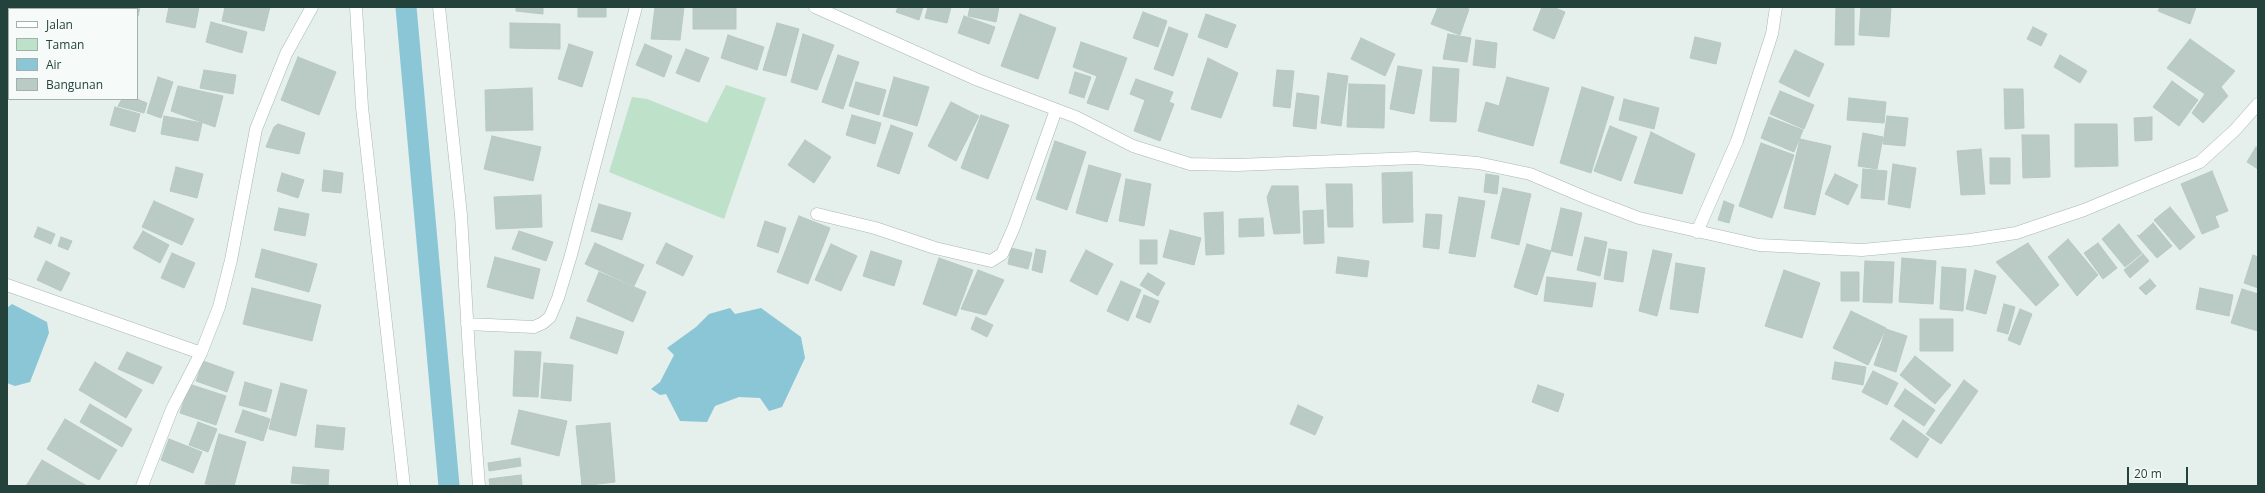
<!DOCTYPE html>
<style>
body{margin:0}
#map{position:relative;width:2265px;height:493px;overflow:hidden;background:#e5efeb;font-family:"Open Sans",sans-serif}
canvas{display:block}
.frame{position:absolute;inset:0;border:8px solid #23423c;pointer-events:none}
.legend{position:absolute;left:8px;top:8px;width:130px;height:92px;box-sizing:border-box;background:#f6fbf9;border:1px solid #a2b1ad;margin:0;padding:5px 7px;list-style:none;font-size:12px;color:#23423c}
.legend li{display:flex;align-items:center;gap:8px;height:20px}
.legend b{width:20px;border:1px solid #a2b1ad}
.scale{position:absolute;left:2127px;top:467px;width:61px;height:18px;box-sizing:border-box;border:2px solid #23423c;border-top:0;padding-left:5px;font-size:12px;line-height:14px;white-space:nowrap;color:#23423c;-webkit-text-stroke:3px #f6fbf9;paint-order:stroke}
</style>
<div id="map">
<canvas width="2265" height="493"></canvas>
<div class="frame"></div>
<ul class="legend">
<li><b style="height:5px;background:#fff"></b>Jalan</li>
<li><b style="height:11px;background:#bde1c9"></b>Taman</li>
<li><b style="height:11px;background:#8bc6d6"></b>Air</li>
<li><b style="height:11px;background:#bacac4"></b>Bangunan</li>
</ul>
<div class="scale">20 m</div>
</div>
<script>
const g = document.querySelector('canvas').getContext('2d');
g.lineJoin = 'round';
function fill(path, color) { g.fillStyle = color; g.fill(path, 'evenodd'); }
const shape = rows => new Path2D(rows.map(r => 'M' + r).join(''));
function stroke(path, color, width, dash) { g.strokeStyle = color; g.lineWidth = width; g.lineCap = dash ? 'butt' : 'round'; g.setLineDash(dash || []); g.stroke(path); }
fill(shape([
 [726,85,766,98,724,219,609,172,632,97,647,99,707,123]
]), '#bde1c9');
fill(shape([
 [12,304,47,322,49,333,30,382,15,386,7,383,7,308],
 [730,308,735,314,761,308,801,337,805,358,782,407,769,411,760,398,739,397,715,406,707,422,680,421,666,394,660,395,651,389,660,382,674,355,667,348,696,327,709,314]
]), '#8bc6d6');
stroke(shape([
 [406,7,449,486]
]), '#8bc6d6', 21);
const building = shape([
 [109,7,140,7,138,16,137,9,109,9,109,7],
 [169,7,199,7,195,28,166,22,169,7],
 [225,7,270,7,264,31,222,21,225,7],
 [516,7,543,7,543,14,516,11,516,7],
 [578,7,606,7,606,17,578,17,578,7],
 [655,7,684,7,680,40,651,39,655,7],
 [693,7,736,7,736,29,693,29,693,7],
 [898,7,923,7,919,20,896,12,898,7],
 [928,7,951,7,947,23,925,18,928,7],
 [970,7,999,7,996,22,968,16,970,7],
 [1438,7,1464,7,1469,9,1460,35,1431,24,1438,7],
 [1542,7,1553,7,1565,12,1554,39,1533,30,1542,7],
 [1836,7,1854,7,1854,45,1835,45,1836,7],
 [1861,7,1891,7,1889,37,1859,35,1861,7],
 [2160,7,2196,7,2190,24,2158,11,2160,7],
 [1143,12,1167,21,1158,47,1133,38,1143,12],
 [1020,14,1056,28,1038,79,1001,66,1020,14],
 [1206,14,1236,25,1227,48,1198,37,1206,14],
 [964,16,995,27,989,44,958,33,964,16],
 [211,22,247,32,242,53,206,42,211,22],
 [510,23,560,24,560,49,510,48,510,23],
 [777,23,799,29,786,76,763,70,777,23],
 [1169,27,1188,34,1173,76,1154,69,1169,27],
 [2033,27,2047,34,2041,46,2027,39,2033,27],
 [803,34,834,45,817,90,791,82,803,34],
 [1448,34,1471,38,1467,62,1443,59,1448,34],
 [728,35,764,47,757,70,721,58,728,35],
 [1695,37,1721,43,1716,64,1690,58,1695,37],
 [1361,38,1395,54,1385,76,1351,59,1361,38],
 [2190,39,2235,71,2221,87,2228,96,2203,123,2192,113,2205,94,2167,68,2190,39],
 [1476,40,1497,43,1495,68,1473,65,1476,40],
 [1081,42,1127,58,1108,110,1087,103,1097,76,1073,67,1081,42],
 [569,44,593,52,582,87,558,79,569,44],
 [645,44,672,56,664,77,636,65,645,44],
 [686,49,709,58,699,82,676,73,686,49],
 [1795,50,1824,64,1809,97,1779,82,1795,50],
 [838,55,859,62,843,109,822,102,838,55],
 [2060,55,2087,71,2080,83,2054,67,2060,55],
 [298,57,336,72,319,115,281,100,298,57],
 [1208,58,1238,73,1221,118,1191,109,1208,58],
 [1398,66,1422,70,1414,114,1390,109,1398,66],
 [1433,67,1459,69,1456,122,1430,121,1433,67],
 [204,70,236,75,233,94,200,88,204,70],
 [1277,70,1294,71,1290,108,1273,106,1277,70],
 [1075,72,1091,77,1084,98,1069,93,1075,72],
 [1328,73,1348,76,1341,126,1321,123,1328,73],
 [158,77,173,82,161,118,147,113,158,77],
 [894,77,929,87,917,126,883,116,894,77],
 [1507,77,1549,88,1533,146,1478,131,1486,102,1499,106,1507,77],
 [1136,79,1173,92,1169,102,1174,104,1160,141,1134,131,1145,100,1130,94,1136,79],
 [2172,81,2198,100,2179,126,2153,107,2172,81],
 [856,82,886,90,879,115,849,106,856,82],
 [1349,84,1385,85,1384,128,1347,127,1349,84],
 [178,86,223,96,215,127,171,111,178,86],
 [1582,87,1614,97,1591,173,1560,163,1582,87],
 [532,88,533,130,486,131,485,90,532,88],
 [2004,89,2023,89,2024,128,2005,129,2004,89],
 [1780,91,1814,105,1804,129,1770,114,1780,91],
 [1297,93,1319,96,1316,129,1293,126,1297,93],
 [1849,98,1886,102,1884,123,1847,120,1849,98],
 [122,99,137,99,147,103,144,113,118,106,122,99],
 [1624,99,1659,108,1654,129,1619,120,1624,99],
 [951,102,979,116,956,161,928,146,951,102],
 [115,107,140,114,135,132,110,125,115,107],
 [852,115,881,123,875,144,846,135,852,115],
 [981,115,1009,125,988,179,961,168,981,115],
 [164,116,202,123,198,141,161,134,164,116],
 [1887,116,1908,118,1905,146,1883,144,1887,116],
 [1769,117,1803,130,1794,152,1761,138,1769,117],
 [2152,117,2152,140,2135,141,2134,118,2152,117],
 [278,124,305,133,299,154,266,147,274,127,278,124],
 [2075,124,2117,124,2118,166,2075,167,2075,124],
 [891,125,913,133,899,174,877,166,891,125],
 [1610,126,1637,137,1621,181,1594,171,1610,126],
 [1651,132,1695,154,1682,194,1634,183,1651,132],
 [1863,133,1883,137,1877,169,1858,166,1863,133],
 [2022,135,2049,135,2050,177,2023,178,2022,135],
 [492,136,541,147,533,181,484,169,492,136],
 [1800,139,1831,146,1815,215,1784,208,1800,139],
 [805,140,831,157,814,183,788,165,805,140],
 [1055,141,1086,152,1067,210,1036,199,1055,141],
 [1761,143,1794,155,1772,218,1739,206,1761,143],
 [2256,147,2258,148,2258,169,2247,162,2256,147],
 [1981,149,1985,194,1961,195,1957,151,1981,149],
 [1990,158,2010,158,2010,184,1990,184,1990,158],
 [1893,164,1916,168,1910,208,1888,204,1893,164],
 [1089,165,1121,174,1107,222,1076,213,1089,165],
 [176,167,203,174,197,198,170,191,176,167],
 [1863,169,1887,171,1884,200,1861,198,1863,169],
 [324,170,343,173,341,193,322,191,324,170],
 [2212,171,2228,211,2215,216,2219,227,2202,234,2181,184,2212,171],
 [1412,172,1413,222,1383,223,1382,173,1412,172],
 [282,173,304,180,298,198,277,191,282,173],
 [1486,174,1499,176,1497,194,1484,192,1486,174],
 [1835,174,1858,185,1848,205,1825,194,1835,174],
 [1126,179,1151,184,1144,226,1119,221,1126,179],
 [1326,184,1352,184,1353,227,1328,227,1326,184],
 [1272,186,1298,186,1300,233,1274,234,1267,197,1272,186],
 [1503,188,1531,194,1519,245,1491,238,1503,188],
 [541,195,542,227,496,229,494,197,541,195],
 [1459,197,1485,201,1475,257,1449,253,1459,197],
 [154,201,194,219,182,245,142,227,154,201],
 [1724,201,1734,205,1729,223,1718,220,1724,201],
 [599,204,631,213,622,240,591,231,599,204],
 [2170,207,2195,237,2180,250,2154,220,2170,207],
 [279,208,309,214,305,236,274,230,279,208],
 [1561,208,1582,213,1572,256,1551,251,1561,208],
 [1323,210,1324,243,1304,244,1303,211,1323,210],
 [1223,212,1224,254,1206,255,1204,213,1223,212],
 [1426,214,1442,215,1439,249,1423,247,1426,214],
 [799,216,830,228,808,284,777,272,799,216],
 [1263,218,1264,236,1239,237,1239,219,1263,218],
 [765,221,786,228,778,253,757,246,765,221],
 [2153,223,2172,246,2157,258,2137,235,2139,236,2153,223],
 [2119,224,2142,253,2125,267,2102,239,2119,224],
 [38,227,55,234,51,244,34,237,38,227],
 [1170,230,1201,238,1194,265,1163,257,1170,230],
 [143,231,169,245,160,263,133,248,143,231],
 [519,231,553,242,546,261,512,249,519,231],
 [61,237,72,241,68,250,58,246,61,237],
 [1585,237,1607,242,1600,276,1577,270,1585,237],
 [2068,239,2098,275,2077,296,2048,257,2068,239],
 [1140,240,1157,240,1157,264,1140,264,1140,240],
 [595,243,644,265,634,286,585,264,595,243],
 [666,243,693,256,683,276,656,263,666,243],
 [2028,243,2059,285,2036,306,1996,262,2028,243],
 [2098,243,2117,268,2103,279,2084,253,2098,243],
 [831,244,857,256,841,291,815,280,831,244],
 [1527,244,1551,251,1537,295,1514,287,1527,244],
 [1011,248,1032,253,1028,269,1008,264,1011,248],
 [262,249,317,264,309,292,255,277,262,249],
 [1036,249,1046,251,1042,273,1032,270,1036,249],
 [1609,249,1627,252,1623,282,1604,279,1609,249],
 [1086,250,1113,264,1097,295,1070,281,1086,250],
 [1653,250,1672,254,1657,316,1639,311,1653,250],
 [871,251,902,261,894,286,863,276,871,251],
 [172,253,195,263,184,288,161,278,172,253],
 [2143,254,2149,261,2130,278,2124,270,2143,254],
 [2253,255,2258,257,2258,288,2244,283,2253,255],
 [495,257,540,269,533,299,487,287,495,257],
 [1338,257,1369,261,1367,277,1336,273,1338,257],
 [939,258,973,270,956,316,923,304,939,258],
 [1902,258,1936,261,1933,304,1899,302,1902,258],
 [46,261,70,273,61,291,37,280,46,261],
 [1865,261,1894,262,1892,303,1863,302,1865,261],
 [1676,263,1705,268,1698,313,1670,309,1676,263],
 [1942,267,1966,269,1963,311,1940,309,1942,267],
 [978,270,1004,280,986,315,961,309,978,270],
 [1784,270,1820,283,1802,338,1765,326,1784,270],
 [1975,270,1996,276,1986,314,1966,309,1975,270],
 [599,272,646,292,633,322,587,301,599,272],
 [1841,272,1859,272,1859,301,1841,301,1841,272],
 [1148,273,1165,283,1158,296,1140,285,1148,273],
 [1547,277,1596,283,1592,307,1544,301,1547,277],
 [2150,279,2156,286,2146,295,2139,288,2150,279],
 [1121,281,1141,290,1128,321,1107,311,1121,281],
 [252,288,321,305,312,341,243,324,252,288],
 [2200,288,2233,295,2229,316,2196,309,2200,288],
 [2242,289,2258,294,2258,331,2231,323,2242,289],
 [1144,295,1159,301,1150,323,1136,317,1144,295],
 [2004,304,2015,307,2008,334,1997,331,2004,304],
 [2020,309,2032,314,2020,345,2008,340,2020,309],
 [1851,311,1886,328,1868,365,1833,348,1851,311],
 [577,317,624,332,617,354,570,338,577,317],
 [976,317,993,325,987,337,971,329,976,317],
 [1920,319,1953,319,1953,351,1920,351,1920,319],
 [1886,329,1907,336,1896,372,1874,365,1886,329],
 [515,351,541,352,538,397,513,396,515,351],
 [127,352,162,367,153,384,118,369,127,352],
 [1915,356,1951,385,1935,404,1900,375,1915,356],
 [203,361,234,372,227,392,196,381,203,361],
 [95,362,142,390,126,418,79,390,95,362],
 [1835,362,1866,367,1863,385,1832,379,1835,362],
 [544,363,573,365,571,401,541,398,544,363],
 [1873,371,1898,383,1887,405,1862,392,1873,371],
 [1964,380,1978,391,1941,444,1926,434,1964,380],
 [245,382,272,390,266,412,239,405,245,382],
 [281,383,307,390,296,436,269,429,281,383],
 [189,384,226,396,216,425,180,413,189,384],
 [1538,385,1564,394,1558,412,1532,402,1538,385],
 [1905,389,1935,410,1924,426,1894,406,1905,389],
 [90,404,132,429,122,447,80,422,90,404],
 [1298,405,1323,417,1315,435,1290,424,1298,405],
 [243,410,270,419,263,441,235,432,243,410],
 [519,410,567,421,559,456,511,444,519,410],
 [65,419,117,450,99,480,47,449,65,419],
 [1903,420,1929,439,1917,458,1890,439,1903,420],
 [198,422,217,429,208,452,189,445,198,422],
 [610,423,615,482,582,486,576,426,610,423],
 [317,425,345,428,343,450,315,447,317,425],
 [219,434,246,442,234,486,205,484,219,434],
 [169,439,202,452,193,473,161,460,169,439],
 [520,458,521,466,489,471,488,463,520,458],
 [42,460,87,486,26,486,42,460],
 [293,467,329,470,328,486,291,483,293,467],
 [521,475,522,485,490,486,489,479,521,475]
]);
fill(building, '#bacac4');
stroke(building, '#b7c9c3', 1);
const minor = shape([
 [356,7,362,107,404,486],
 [439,7,461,215,469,353,479,486],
 [815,7,978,80,1076,117,1133,146,1190,164,1237,165,1416,158,1478,163,1530,174,1589,199,1639,218,1759,245,1862,250,1970,240,2016,233,2084,210,2200,162,2235,130,2258,104],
 [817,214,875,228,935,248,991,261,1002,254,1014,227,1056,110],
 [1697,232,1737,141,1772,34,1776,7],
 [7,285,201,353],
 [467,324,534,327,543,323,550,317,558,298,571,255,636,7],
 [142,486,172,409,201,353,219,307,231,260,256,129,286,54,312,7]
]);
stroke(minor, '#a7b8b3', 13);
stroke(minor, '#fff', 12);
</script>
